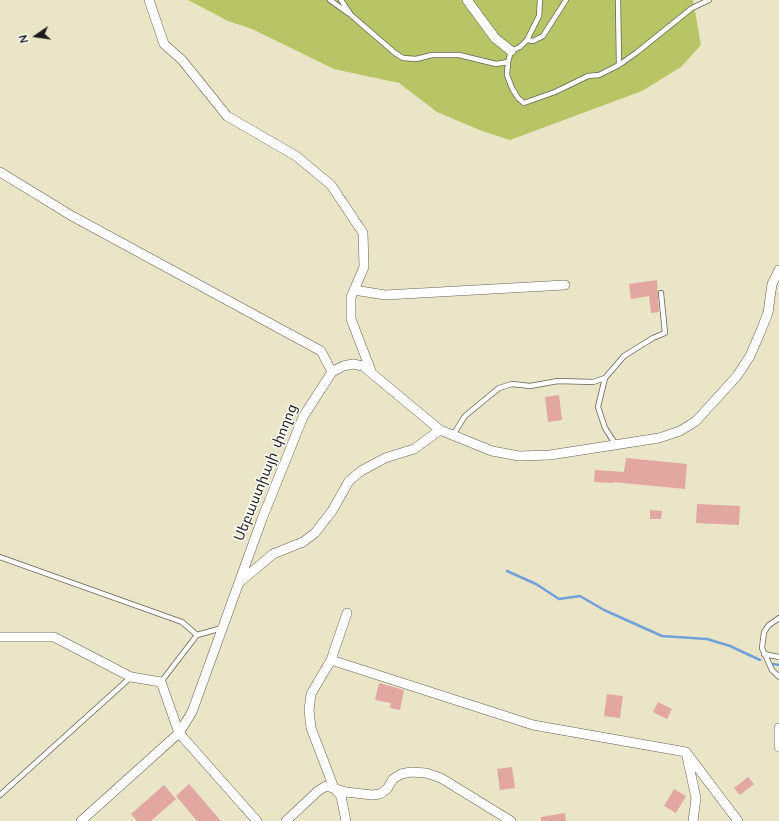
<!DOCTYPE html>
<meta charset="utf-8">
<style>
body{margin:0}
#map{position:relative;width:779px;height:821px;overflow:hidden;background:#eae5c6;font-family:"Architects Daughter",sans-serif}
canvas{display:block}
.north{position:absolute;left:16px;top:16px;width:40px;height:40px;-webkit-text-stroke:3px #fdfcf7;paint-order:stroke;rotate:257deg;font-size:11px;font-weight:700;line-height:16px;text-align:center;color:#1c1c1c}
.north::after{content:'';display:block;margin:auto;width:14px;height:18px;background:#1c1c1c;clip-path:polygon(50% 0,100% 100%,50% 72%,0 100%)}
</style>
<div id="map">
<canvas width="779" height="821"></canvas>
<div class="north">N</div>
</div>
<script>
const g = document.querySelector('canvas').getContext('2d');
g.lineJoin = 'round';
function fill(path, color) { g.fillStyle = color; g.fill(path, 'evenodd'); }
const shape = rows => new Path2D(rows.map(r => 'M' + r).join(''));
function stroke(path, color, width, dash) { g.strokeStyle = color; g.lineWidth = width; g.lineCap = dash ? 'butt' : 'round'; g.setLineDash(dash || []); g.stroke(path); }
function write(font, color, halo, rows, align = 'center') {
  g.font = font + ' "Architects Daughter","Noto Sans Armenian",sans-serif'; g.lineWidth = 3; g.setLineDash([]); g.textBaseline = 'middle'; g.strokeStyle = halo; g.fillStyle = color; for (const [text, x, y, turn = 0] of rows) {
    g.save(); g.translate(x, y); g.rotate((+turn || 0) * Math.PI / 180); g.textAlign = isNaN(turn) ? turn : align; if (halo) g.strokeText(text, 0, 0); g.fillText(text, 0, 0); g.restore();
  }
}
fill(shape([
 [188,0,693,0,701,45,681,67,642,91,510,140,482,131,437,112,399,83,334,69,252,29,228,21]
]), '#b8c567');
stroke(shape([
 [507,571,536,584,559,599,580,596,604,610,662,636,707,639,730,646,760,660],
 [773,664,779,665]
]), '#71a0da', 2.5);
fill(shape([
 [657,280,659,312,651,313,649,296,631,299,629,284],
 [559,395,562,420,548,422,545,397],
 [626,458,687,464,685,489,613,482,613,483,594,482,595,470,624,472],
 [697,504,740,506,739,525,696,523],
 [650,510,662,511,661,519,650,519],
 [379,683,404,690,400,710,390,708,391,703,375,700],
 [607,694,623,696,620,718,604,716],
 [658,702,672,709,667,719,653,712],
 [512,767,515,788,500,790,497,769],
 [748,777,754,784,740,795,734,788],
 [189,784,221,821,197,821,176,796],
 [164,785,176,799,151,821,137,821,131,814],
 [674,789,686,796,676,813,664,806],
 [565,813,566,821,541,821,541,817]
]), '#e1a7a0');
const service = shape([
 [330,0,348,13],
 [341,0,351,15,395,53,403,58,416,59,432,55,459,55,496,64,508,62,511,51,520,47,527,40,539,16,540,0],
 [618,0,619,65],
 [527,40,533,41,543,36,566,0],
 [508,62,507,75,512,88,518,98,524,103,555,92,588,76,599,75,619,65,636,53,692,8,709,0],
 [453,435,465,416,499,388,512,384,530,386,558,381,593,382,605,378],
 [616,445,605,428,598,407,605,378,624,356,653,338,665,333,661,293],
 [0,557,182,622,197,635],
 [779,618,769,625,764,632,762,648,772,670,779,677],
 [764,654,779,657],
 [161,682,197,635,222,628],
 [0,795,131,677]
]);
const minor = shape([
 [149,0,164,44,182,60,227,116,296,156,331,185,363,233,364,267,351,297,351,319,371,371],
 [467,0,495,38,511,51],
 [0,172,72,216,321,351,332,372],
 [354,290,385,295,565,285],
 [241,581,273,554,303,542,315,533,332,511,349,481,361,471,385,458,414,449,440,430],
 [0,637,54,637,131,677,161,682,179,733,257,821],
 [331,660,533,725,686,752],
 [779,728,779,747],
 [81,821,179,733,192,712,262,519,303,417,332,372,343,366,353,364,363,366,440,430,492,451,519,456,550,455,659,438,680,431,696,421,737,376,750,356,760,333,768,313,772,284,779,270],
 [286,821,318,791,326,786,346,792,372,795,380,794,387,789,393,779,401,774,411,772,426,773,441,778,511,821],
 [346,821,341,796,334,788,311,728,309,710,311,694,331,660,347,613],
 [693,821,696,798,686,752,738,821]
]);
stroke(service, '#646258', 6);
stroke(minor, '#646258', 10);
stroke(service, '#fff', 4.5);
stroke(minor, '#fff', 9);
write('14px', '#1c1c1c', '#fdfcf7', [
 ["Սեբաստիայի փողոց",267,473,-68]
]);
</script>
